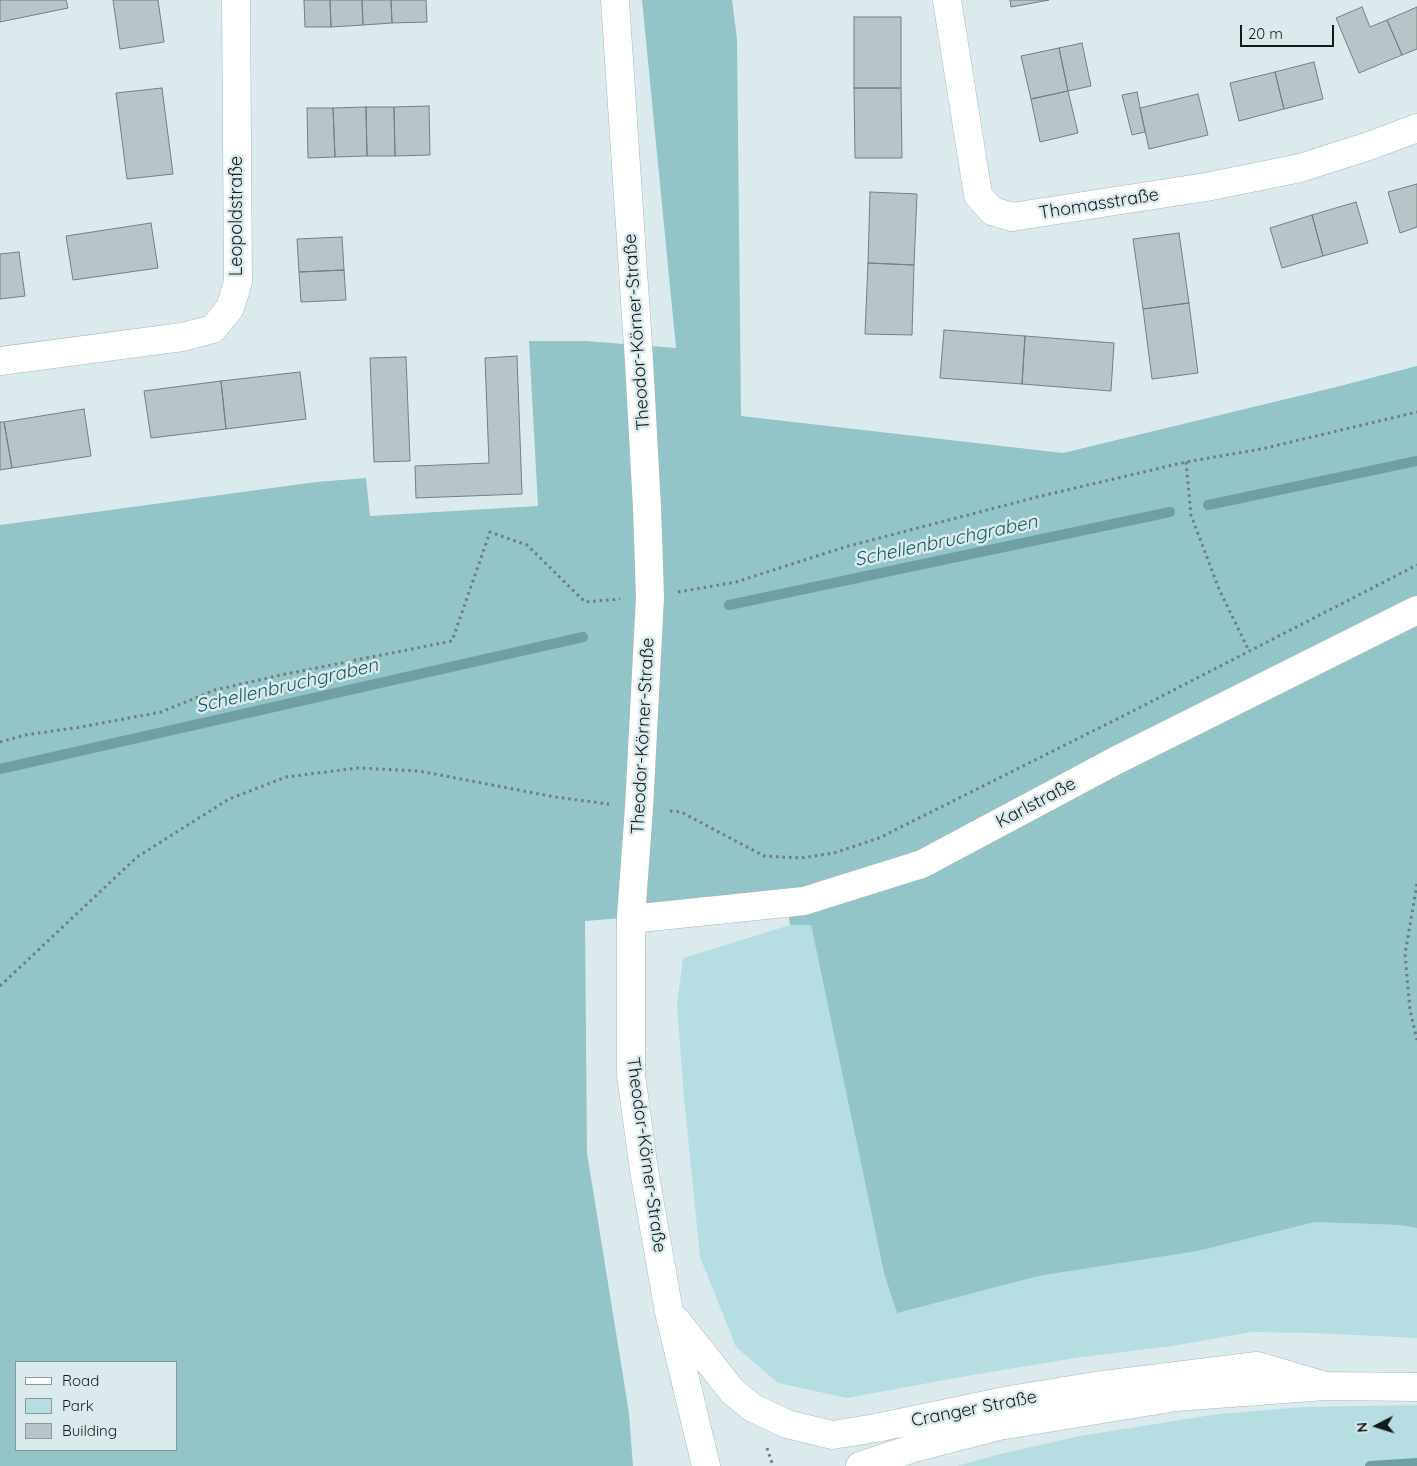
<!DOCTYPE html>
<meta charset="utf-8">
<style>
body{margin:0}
#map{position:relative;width:1417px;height:1466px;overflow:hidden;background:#dbebed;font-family:Quicksand,sans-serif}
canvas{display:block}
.legend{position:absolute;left:15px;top:1361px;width:162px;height:90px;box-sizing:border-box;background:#dbebed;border:1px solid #8b9799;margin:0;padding:6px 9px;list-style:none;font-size:15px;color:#14191a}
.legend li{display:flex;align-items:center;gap:10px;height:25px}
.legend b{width:25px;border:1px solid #8b9799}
.north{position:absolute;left:1352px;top:1401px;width:50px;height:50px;-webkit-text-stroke:4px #dbebed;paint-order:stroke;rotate:265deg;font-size:14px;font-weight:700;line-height:20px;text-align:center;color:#14191a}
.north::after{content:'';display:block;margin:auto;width:18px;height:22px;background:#14191a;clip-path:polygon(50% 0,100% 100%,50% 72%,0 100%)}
.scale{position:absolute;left:1240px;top:25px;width:94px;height:22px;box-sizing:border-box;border:2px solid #14191a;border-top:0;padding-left:6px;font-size:15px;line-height:18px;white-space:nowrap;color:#14191a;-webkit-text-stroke:4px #dbebed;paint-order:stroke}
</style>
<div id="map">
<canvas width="1417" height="1466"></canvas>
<ul class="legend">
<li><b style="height:6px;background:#fff"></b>Road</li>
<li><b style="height:14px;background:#b6dde1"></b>Park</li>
<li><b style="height:14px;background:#b6c5c7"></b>Building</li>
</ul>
<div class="north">N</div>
<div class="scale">20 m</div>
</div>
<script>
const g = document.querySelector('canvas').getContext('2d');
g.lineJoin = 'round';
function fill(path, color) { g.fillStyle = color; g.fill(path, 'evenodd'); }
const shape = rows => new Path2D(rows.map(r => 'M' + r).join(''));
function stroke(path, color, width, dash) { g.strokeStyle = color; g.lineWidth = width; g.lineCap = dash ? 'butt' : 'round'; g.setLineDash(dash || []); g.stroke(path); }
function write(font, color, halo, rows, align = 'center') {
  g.font = font + ' Quicksand,sans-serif'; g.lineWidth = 5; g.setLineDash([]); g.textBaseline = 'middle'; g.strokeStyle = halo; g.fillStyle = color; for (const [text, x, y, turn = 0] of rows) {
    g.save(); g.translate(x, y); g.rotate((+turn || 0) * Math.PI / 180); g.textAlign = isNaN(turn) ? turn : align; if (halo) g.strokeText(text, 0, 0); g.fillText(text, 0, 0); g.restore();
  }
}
fill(shape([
 [790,925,811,925,884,1273,1038,1276,1198,1251,1315,1222,1399,1225,1417,1228,1417,1338,1312,1333,1252,1332,1172,1346,1075,1358,978,1374,847,1398,778,1383,736,1347,700,1257,684,1098,677,1005,683,958],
 [1417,1405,1417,1466,957,1466,996,1455,1080,1436,1218,1414,1304,1407]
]), '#b6dde1');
fill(shape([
 [642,0,732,0,737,39,741,416,1063,453,1340,386,1417,366,1417,1228,1399,1225,1315,1222,1198,1251,1038,1276,897,1313,884,1273,811,925,790,925,787,905,585,921,587,1153,629,1413,633,1466,0,1466,0,525,316,482,366,478,370,516,538,506,529,341,585,341,676,348],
 [16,1362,176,1362,176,1450,16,1450]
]), '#92c4c8');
stroke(shape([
 [1208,505,1417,461],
 [729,605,1170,512],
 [0,769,583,637],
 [1370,1466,1417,1463]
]), '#6f9fa3', 10);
const building = shape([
 [0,0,66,0,68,8,0,22,0,0],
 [113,0,158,0,164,42,120,49,113,0],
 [304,0,330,0,331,27,305,27,304,0],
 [330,0,362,0,363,25,331,27,330,0],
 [362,0,391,0,392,23,363,25,362,0],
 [391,0,426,0,427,22,392,23,391,0],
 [1010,0,1049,0,1011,7,1010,0],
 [1362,7,1370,27,1387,20,1402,55,1359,73,1336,18,1362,7],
 [1417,7,1417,49,1402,55,1387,20,1417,7],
 [854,17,901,17,901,88,854,88,854,17],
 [1082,43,1091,86,1068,91,1059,48,1082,43],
 [1059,48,1068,91,1031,99,1021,56,1059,48],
 [1314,62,1323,99,1284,109,1275,72,1314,62],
 [1275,72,1284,109,1239,121,1230,83,1275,72],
 [162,88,173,174,127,179,116,93,162,88],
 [854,88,901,88,902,158,855,158,854,88],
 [1068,91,1078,133,1040,142,1031,99,1068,91],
 [1137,92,1145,132,1132,135,1122,95,1137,92],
 [1198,94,1208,135,1149,149,1140,108,1198,94],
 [429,106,430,155,395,156,394,107,429,106],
 [366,107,367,156,335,157,333,108,366,107],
 [366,107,394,107,395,156,367,156,366,107],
 [307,108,333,108,335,157,308,158,307,108],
 [1417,184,1417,227,1400,233,1388,192,1417,184],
 [870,192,917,194,914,265,868,263,870,192],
 [1356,202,1368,243,1323,256,1312,215,1356,202],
 [1312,215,1323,256,1282,268,1270,228,1312,215],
 [151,223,158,268,73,280,66,236,151,223],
 [1179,233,1189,303,1143,309,1133,239,1179,233],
 [342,237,344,270,299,272,297,239,342,237],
 [19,252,25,296,0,299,0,254,19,252],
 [868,263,914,265,912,335,865,334,868,263],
 [344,270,346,300,301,302,299,272,344,270],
 [1189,303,1198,373,1152,379,1143,309,1189,303],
 [944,330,1025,336,1022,384,940,378,944,330],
 [1025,336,1114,343,1111,391,1022,384,1025,336],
 [517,356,522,494,416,498,415,466,489,463,485,358,517,356],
 [406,357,410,461,374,462,370,358,406,357],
 [300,372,306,419,226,429,221,381,300,372],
 [221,381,226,429,151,438,144,391,221,381],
 [84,409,91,456,12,468,4,422,84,409],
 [0,422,4,422,12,468,0,470,0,422]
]);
fill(building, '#b6c5c7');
stroke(building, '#728081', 1);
const street = shape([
 [947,0,978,195,992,211,1012,217,1206,187,1300,168,1369,146,1417,128],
 [0,361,182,337,213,329,230,308,238,282,236,0],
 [631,919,804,901,922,864,1115,761,1417,610]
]);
const secondary = shape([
 [615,0,639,361,647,508,650,597,639,808,631,917,631,1075,644,1170,669,1312,706,1466],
 [675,1319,733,1392,753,1408,787,1424,832,1435,876,1428,1010,1400,1095,1386,1257,1366,1325,1386],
 [860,1466,914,1448,999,1426,1176,1397,1325,1386,1417,1387]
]);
stroke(street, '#a8b7b9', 29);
stroke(secondary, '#a8b7b9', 29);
stroke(shape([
 [1186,462,1191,515,1219,589,1249,651],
 [678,592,736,582,845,547,1037,497,1186,462,1261,449,1417,412],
 [0,742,25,735,81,727,161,712,215,690,281,675,452,641,490,532,527,545,585,602,620,599],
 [670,811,681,812,764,856,801,858,834,853,879,838,1127,714,1417,565],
 [1417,884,1405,954,1410,1010,1417,1040],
 [0,986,137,857,229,799,286,777,358,768,419,771,555,797,609,804],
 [767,1448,773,1466]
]), '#717b7d', 3, [2.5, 4]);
stroke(street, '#fff', 28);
stroke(secondary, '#fff', 28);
write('18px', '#14191a', '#dbebed', [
 ["Thomasstraße",1099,204,-9],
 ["Leopoldstraße",237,216,-90],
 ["Theodor-Körner-Straße",637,332,-94],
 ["Theodor-Körner-Straße",643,736,-87],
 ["Karlstraße",1036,803,-28],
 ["Theodor-Körner-Straße",646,1155,82],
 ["Cranger Straße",974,1409,-11]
]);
write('italic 19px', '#13595e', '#dbebed', [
 ["Schellenbruchgraben",946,541,-12],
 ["Schellenbruchgraben",287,686,-13]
]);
</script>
